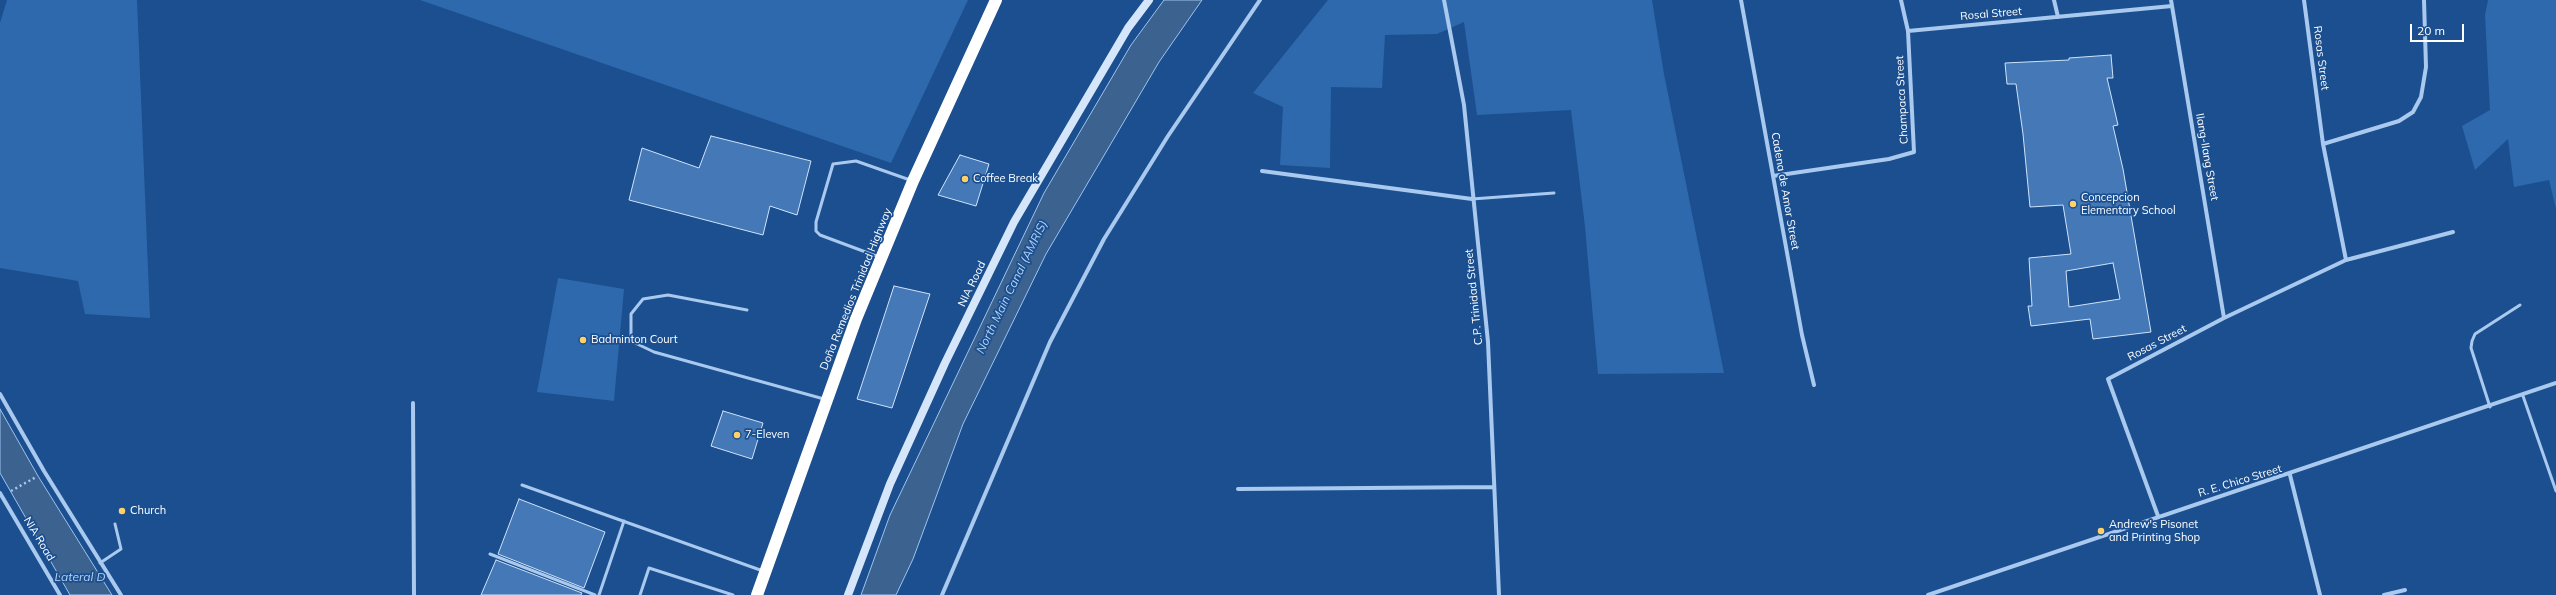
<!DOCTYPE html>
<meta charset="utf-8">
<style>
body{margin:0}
#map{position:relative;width:2556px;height:595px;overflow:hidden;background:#1b4f8f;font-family:Mulish,sans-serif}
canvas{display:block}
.scale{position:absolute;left:2410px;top:24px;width:54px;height:18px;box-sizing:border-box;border:2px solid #fff;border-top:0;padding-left:5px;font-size:12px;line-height:14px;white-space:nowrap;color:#fff;-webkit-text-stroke:3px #1b4f8f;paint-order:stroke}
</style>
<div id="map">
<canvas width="2556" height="595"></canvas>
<div class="scale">20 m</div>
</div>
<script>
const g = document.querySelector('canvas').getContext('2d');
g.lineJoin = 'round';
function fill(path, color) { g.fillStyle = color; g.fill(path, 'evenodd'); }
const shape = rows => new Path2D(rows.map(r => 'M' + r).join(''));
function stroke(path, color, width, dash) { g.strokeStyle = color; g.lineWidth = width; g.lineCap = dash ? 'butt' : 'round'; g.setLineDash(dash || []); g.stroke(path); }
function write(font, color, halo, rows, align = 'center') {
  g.font = font + ' Mulish,sans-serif'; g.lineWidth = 3.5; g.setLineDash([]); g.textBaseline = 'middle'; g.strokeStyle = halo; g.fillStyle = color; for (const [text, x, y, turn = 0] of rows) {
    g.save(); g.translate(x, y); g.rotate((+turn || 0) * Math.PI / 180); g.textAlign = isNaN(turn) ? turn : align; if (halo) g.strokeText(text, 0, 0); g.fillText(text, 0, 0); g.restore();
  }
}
fill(shape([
 [7,0,137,0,150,318,85,314,78,281,0,268,0,23],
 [420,0,968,0,891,163],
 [1328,0,1652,0,1664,74,1724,373,1598,374,1585,227,1571,110,1477,115,1464,22,1437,34,1385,35,1382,88,1331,87,1330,168,1280,165,1283,107,1253,93],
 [2488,0,2556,0,2556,209,2549,180,2514,187,2508,139,2475,170,2462,126,2490,110,2485,15],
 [558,278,624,289,614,401,537,392]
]), '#2e69ad');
const water = shape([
 [1164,0,1202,0,1159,62,1046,254,963,424,913,559,896,595,861,595,890,515,1044,193,1131,45,1164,0],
 [0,409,38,476,112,595,70,595,0,473,0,409]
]);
fill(water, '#3c6290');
stroke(water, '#9cc4f0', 1);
const building = shape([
 [2111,55,2113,78,2107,78,2118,125,2113,126,2123,169,2151,332,2093,339,2090,319,2031,326,2028,306,2032,306,2029,258,2071,254,2063,205,2030,207,2023,134,2016,84,2007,84,2005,63,2069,60,2069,58,2111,55],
 [2113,263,2120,299,2069,307,2066,271,2113,263],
 [711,136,811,161,797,215,770,206,763,235,629,200,642,148,699,168,711,136],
 [960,155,989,164,976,206,938,195,960,155],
 [894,286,930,294,892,408,857,399,894,286],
 [723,411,763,423,752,459,711,446,723,411],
 [519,499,605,532,584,588,498,554,519,499],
 [496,560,582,593,581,595,481,595,496,560]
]);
fill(building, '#4478b7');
stroke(building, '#cfe3fa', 1);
stroke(shape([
 [11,491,36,477]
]), '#a9c9ee', 2.5, [2, 3]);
stroke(shape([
 [1472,199,1554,193],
 [879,257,820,235,816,231,816,222,833,164,856,161,910,180],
 [747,310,668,295,643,299,631,314,631,341,654,352,824,399],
 [2523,396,2556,491],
 [2490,407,2471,348,2472,341,2475,334,2520,305],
 [522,485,763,571],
 [490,554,595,595],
 [100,563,121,549,115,524],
 [599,595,624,521],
 [640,595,649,568,733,595]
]), '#a9c9ee', 3);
stroke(shape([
 [1444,0,1464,105,1488,342,1499,595],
 [1741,0,1802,335,1814,385],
 [2054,0,2058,17],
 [2171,0,2224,318],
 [1908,31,2172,6],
 [2323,144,2399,121,2413,112,2421,97,2426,67,2424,0],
 [1262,171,1472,199],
 [1773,176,1889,159,1914,152,1908,31,1901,0],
 [2346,260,2453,232],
 [0,394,44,471,121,595],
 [413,403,414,595],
 [2290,475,2320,595],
 [1238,489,1494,487],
 [0,493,60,595],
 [2158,516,2108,379,2224,318,2346,260,2323,144,2304,0],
 [942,595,1050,342,1104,239,1168,136,1260,0],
 [1928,595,2556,383],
 [2384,595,2405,590]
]), '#a9c9ee', 4);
stroke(shape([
 [848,595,890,484,945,363,1014,222,1128,28,1149,0]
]), '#d6e6fa', 8);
stroke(shape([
 [757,595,856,319,913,181,996,0]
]), '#fff', 12);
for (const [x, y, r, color] of [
 [965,179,4,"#ffd166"],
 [2073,204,4,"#ffd166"],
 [583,340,4,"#ffd166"],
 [737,435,4,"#ffd166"],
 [122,511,4,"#ffd166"],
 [2101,531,4,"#ffd166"]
]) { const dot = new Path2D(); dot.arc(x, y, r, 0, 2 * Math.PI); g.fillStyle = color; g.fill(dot); stroke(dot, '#1b4f8f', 1.5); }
write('11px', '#fff', '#1b4f8f', [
 ["Rosal Street",1991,14,-5],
 ["Rosas Street",2321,58,83],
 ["Champaca Street",1902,100,-93],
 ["Ilang-Ilang Street",2207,157,80],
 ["Cadena de Amor Street",1785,191,80],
 ["NIA Road",972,284,-64],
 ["Doña Remedios Trinidad Highway",856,289,-68],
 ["C.P. Trinidad Street",1474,297,-96],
 ["Rosas Street",2157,343,-28],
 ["R. E. Chico Street",2240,481,-17],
 ["NIA Road",39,539,59]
]);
write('11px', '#fff', '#1b4f8f', [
 ["Coffee Break",973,179],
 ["Concepcion",2081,198],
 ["Elementary School",2081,211],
 ["Badminton Court",591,340],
 ["7-Eleven",745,435],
 ["Church",130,511],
 ["Andrew's Pisonet",2109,525],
 ["and Printing Shop",2109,538]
], 'left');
write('italic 12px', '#b5d3f5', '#1b4f8f', [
 ["North Main Canal (AMRIS)",1012,287,-64],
 ["Lateral D",80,577]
]);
</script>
